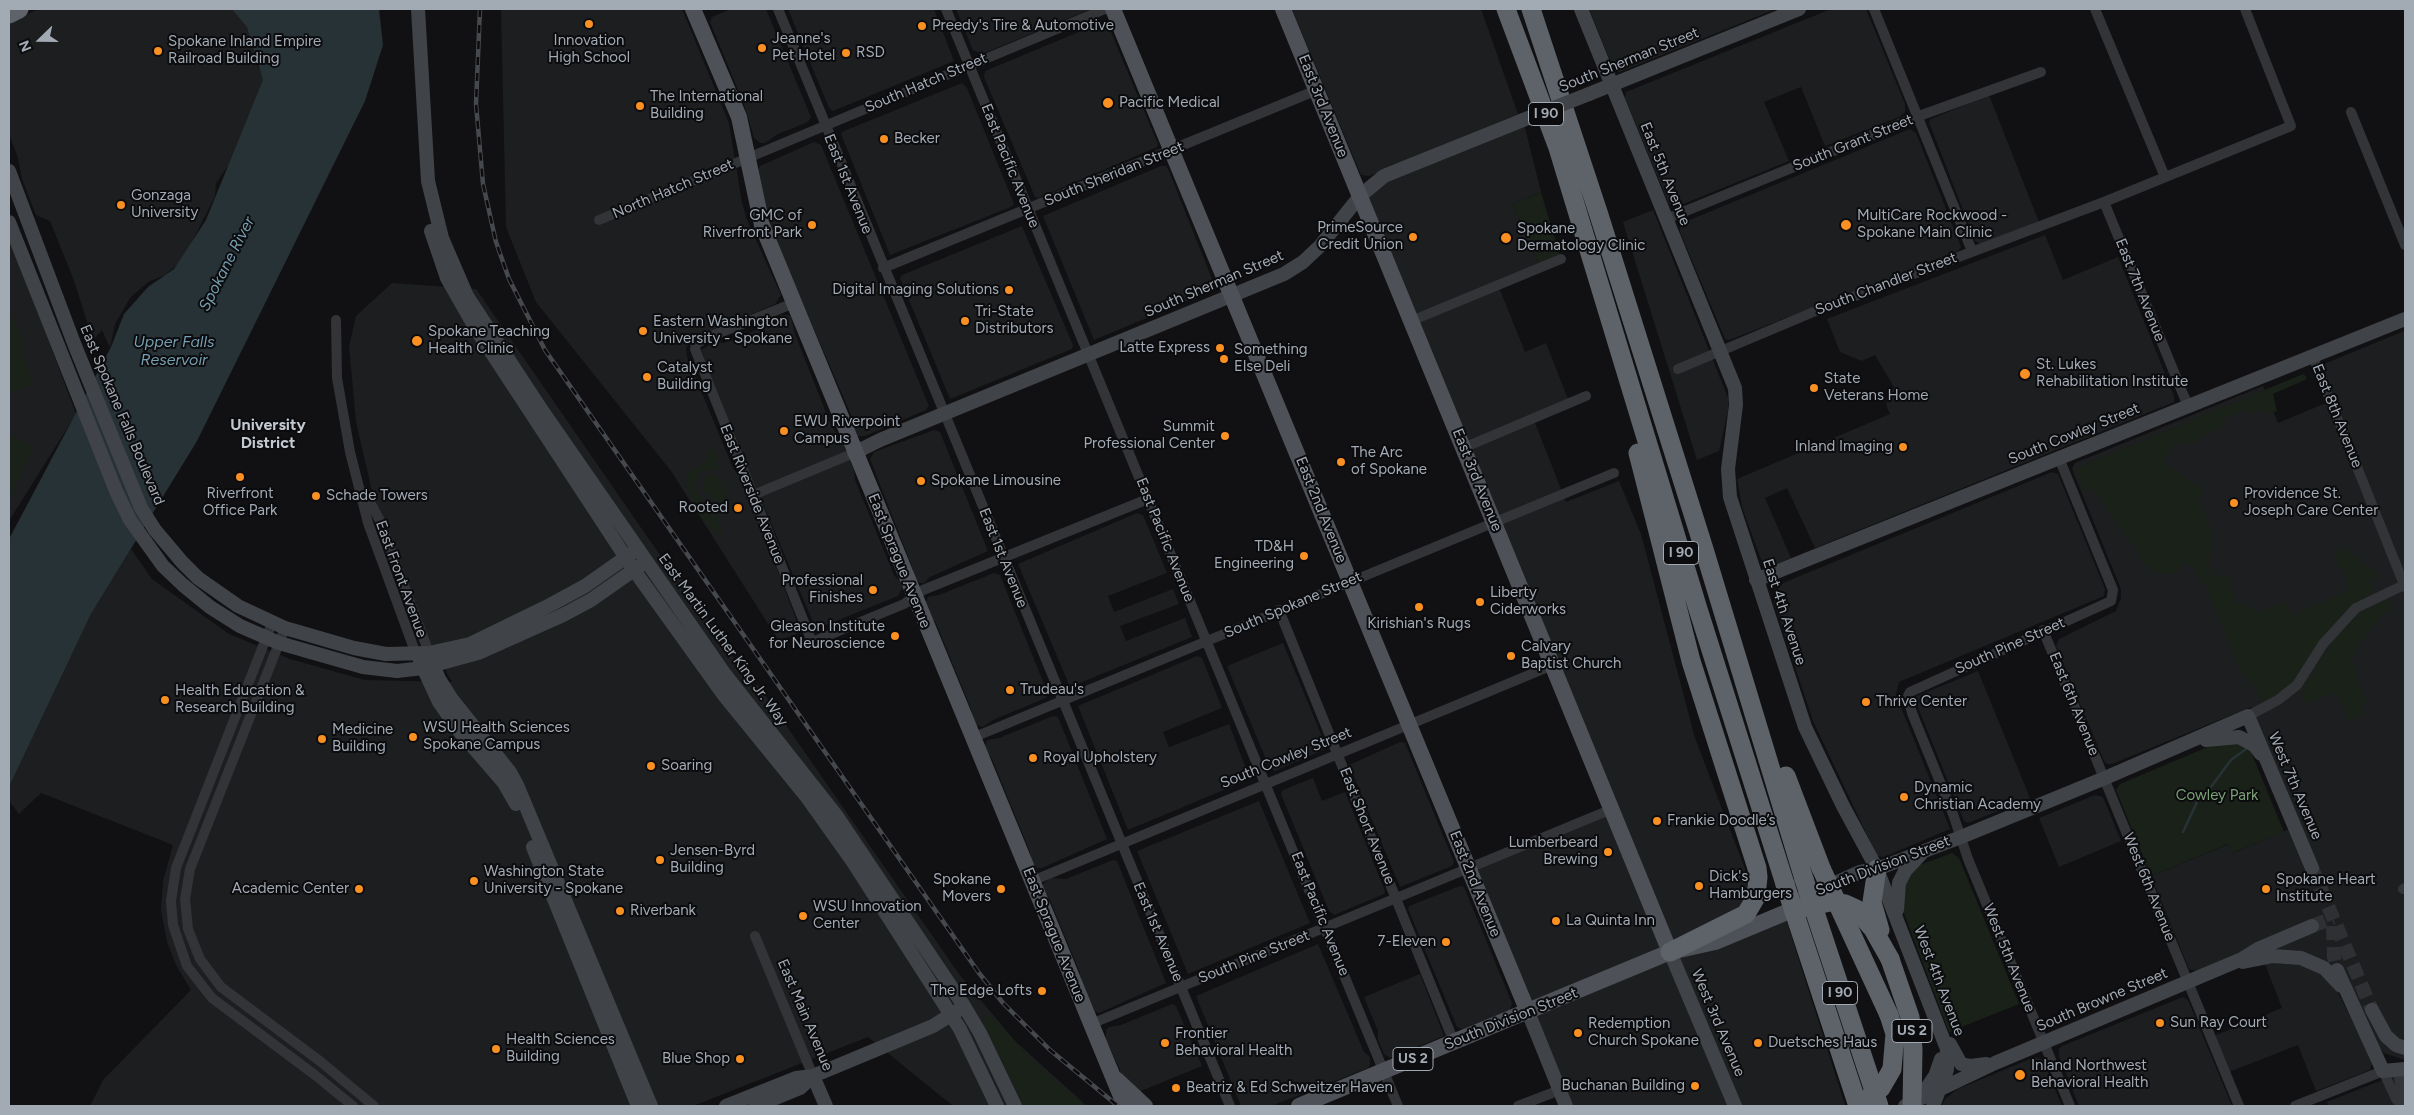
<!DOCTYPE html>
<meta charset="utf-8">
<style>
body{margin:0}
#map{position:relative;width:2414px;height:1115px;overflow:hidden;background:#111113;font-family:Figtree,sans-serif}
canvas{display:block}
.frame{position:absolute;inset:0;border:10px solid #a2aab4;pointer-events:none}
.north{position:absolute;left:15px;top:15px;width:50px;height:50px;-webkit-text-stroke:4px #0c0c0e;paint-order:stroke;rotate:248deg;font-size:14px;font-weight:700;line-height:20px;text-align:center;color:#a2aab4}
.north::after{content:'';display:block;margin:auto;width:18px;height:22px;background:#a2aab4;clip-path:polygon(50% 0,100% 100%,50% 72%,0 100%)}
</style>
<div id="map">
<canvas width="2414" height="1115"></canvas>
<div class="frame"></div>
<div class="north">N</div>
</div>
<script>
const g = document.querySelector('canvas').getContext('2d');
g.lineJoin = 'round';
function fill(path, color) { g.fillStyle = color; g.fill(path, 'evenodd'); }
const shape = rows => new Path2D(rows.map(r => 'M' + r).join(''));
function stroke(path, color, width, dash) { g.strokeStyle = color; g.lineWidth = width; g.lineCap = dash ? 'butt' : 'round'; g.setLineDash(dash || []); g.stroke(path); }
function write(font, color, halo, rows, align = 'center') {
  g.font = font + ' Figtree,sans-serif'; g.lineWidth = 4; g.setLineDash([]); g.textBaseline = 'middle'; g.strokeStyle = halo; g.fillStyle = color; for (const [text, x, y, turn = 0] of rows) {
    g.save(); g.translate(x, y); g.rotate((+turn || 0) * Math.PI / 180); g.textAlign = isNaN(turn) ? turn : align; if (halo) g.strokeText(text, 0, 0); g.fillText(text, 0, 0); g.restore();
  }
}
fill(shape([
 [39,9,339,9,339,19,250,55,259,68,265,82,230,163,216,183,215,196,183,260,165,275,148,282,130,298,115,324,110,348,102,330,93,340,73,278,50,221,36,215,22,179,18,158,9,134,9,22],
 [501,9,682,9,729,123,742,203,747,220,781,295,775,304,692,339,686,348,687,357,733,468,736,472,753,482,701,350,715,342,724,343,766,326,781,315,788,315,791,317,795,334,832,428,840,436,854,471,855,480,894,575,900,582,902,588,898,596,816,629,760,497,751,501,801,632,779,641,671,471,536,302,506,227],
 [731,9,766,9,811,117,808,122,778,134,765,143,760,143,754,138,745,107,710,22,712,17],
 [788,9,934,9,954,61,833,111,829,108],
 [956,9,1091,9,982,54,973,50],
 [1292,9,1481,9,1518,114,1369,176,1361,175],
 [1589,9,1776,9,1620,72,1614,70],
 [1831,9,1866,9,1905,104,1905,112,1899,117,1825,146,1801,87,1764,102,1789,161,1676,207,1669,204,1625,98,1626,92],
 [1103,22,1108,25,1158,144,1157,147,1038,198,1035,197,984,77,985,71],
 [962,83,967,88,1014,204,1011,207,890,255,841,134,844,131],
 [1989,95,2039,222,1981,244,1975,241,1929,122,1931,119],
 [1523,120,1541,192,1513,204,1540,268,1498,285,1525,352,1546,343,1568,399,1532,415,1566,502,1619,481,1641,534,1695,738,1745,869,1747,890,1741,908,1667,943,1784,913,1845,1105,1842,1106,1566,1106,1469,868,1611,809,1360,196,1384,176],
 [1910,129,1916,133,1961,247,1958,251,1729,340,1725,339,1680,232,1680,224],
 [814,142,821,145,929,406,926,410,865,436,857,436,852,426,853,419,792,279,764,206,758,170,760,166],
 [1161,166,1166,166,1169,171,1216,289,1094,340,1043,216],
 [1653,210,1728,398,1728,411,1719,451,1697,460,1623,222],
 [1022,226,1073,345,1072,349,950,399,900,278,902,275],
 [9,235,76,414,9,521],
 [2045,235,2063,280,2118,257,2174,396,2174,402,1815,548,1787,488,1765,498,1791,558,1769,567,1763,565,1742,507,1737,479,1890,414,1886,404,1894,387,1875,355,1862,361,1840,352,1827,319],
 [392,283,476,289,662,558,668,559,753,687,758,685,959,974,1015,1041,1087,1106,953,1106,868,1037,693,1106,90,1106,103,1080,191,990,176,965,167,942,161,910,163,881,173,845,41,793,19,814,9,801,9,787,91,614,131,549,152,579,229,634,290,659,365,680,452,682,428,639,372,491,356,422,349,346,356,316],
 [2404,331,2405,334,2405,1060,2384,1053,2377,1045,2366,1026,2311,955,2196,971,2189,969,2151,876,2229,844,2233,853,2299,825,2251,707,2112,764,2107,764,2104,761,2056,646,2059,639,2116,611,2121,598,2121,589,2072,469,2075,463,2263,386,2278,423,2326,403,2342,441,2351,438,2324,370,2324,364],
 [934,430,940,432,988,551,930,577,924,583,920,583,915,580,913,569,870,459,874,452],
 [2052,472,2058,474,2105,589,2104,596,1899,682,1896,695,1950,829,1884,857,1877,856,1813,721,1774,603,1776,592,1783,583],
 [1137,513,1143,515,1167,573,1108,596,1114,612,1173,589,1179,604,1120,626,1126,641,1185,618,1192,637,1070,687,1018,564],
 [994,573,1000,575,1048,694,1046,698,993,720,983,727,976,725,972,718,971,709,936,623,930,616,925,604,928,597,939,595],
 [1283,643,1326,746,1323,750,1275,771,1270,769,1227,666],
 [1197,656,1202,658,1222,708,1163,732,1169,747,1229,724,1250,779,1128,830,1078,706],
 [1978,671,2030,798,1968,823,1964,821,1915,700,1917,696],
 [1053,716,1058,717,1107,839,1042,868,1037,868,1031,861,1030,852,992,759,984,748,987,740,999,738],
 [1400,742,1405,743,1454,862,1452,866,1400,887,1349,765],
 [1313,778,1322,801,1345,792,1385,891,1384,894,1334,915,1329,911,1281,794,1283,790],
 [2095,795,2103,797,2121,841,2059,867,2039,818],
 [1259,801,1310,923,1188,974,1137,851],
 [1113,860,1117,861,1166,983,1099,1013,1095,1011,1081,982,1080,973,1050,900,1043,888,1043,884,1050,878,1066,879],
 [1460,886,1464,887,1512,1003,1510,1010,1462,1029,1457,1027,1408,909,1409,906],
 [1318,944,1364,1052,1370,1057,1370,1065,1368,1068,1271,1106,1241,1106,1196,996],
 [2289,961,2316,970,2337,991,2373,1060,2370,1070,2316,1091,2298,1045,2229,1072,2214,1036,2282,1008,2265,964],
 [1420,974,1444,1036,1390,1058,1384,1054,1378,1040,1378,1031,1364,997],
 [2183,997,2188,1000,2232,1106,2079,1106,2059,1056,2059,1049,2062,1046],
 [1172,1004,1176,1006,1202,1066,1136,1093,1128,1088,1106,1039,1106,1030,1109,1027,1121,1025],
 [2035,1057,2043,1060,2062,1106,1941,1106,1946,1098,1958,1089],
 [2405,1071,2405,1106,2329,1106,2327,1102]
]), '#1d1e20');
fill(shape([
 [1541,192,1561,259,1540,268,1513,204],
 [9,307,23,342,25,362,33,384,9,393],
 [2303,374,2307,377,2305,380,2273,394,2277,411,2267,415,2265,410,2248,414,2246,409,2224,419,2226,425,2206,433,2198,442,2174,444,2163,462,2205,492,2199,502,2212,530,2209,575,2231,577,2235,602,2259,612,2287,602,2293,615,2348,591,2346,577,2335,559,2337,553,2342,549,2347,550,2375,573,2377,576,2368,580,2374,592,2360,600,2337,620,2300,675,2288,689,2262,704,2254,685,2239,668,2207,589,2192,567,2184,562,2178,572,2168,575,2157,572,2146,565,2095,491,2091,489,2084,491,2076,471,2077,468],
 [10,435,34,447,9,501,9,438],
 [706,445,712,451,714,450,719,458,716,461,718,470,709,469,701,471,697,477,695,486,697,493,716,513,723,536,719,536,713,531,698,514,699,508,691,499,686,485,687,473,703,464,707,460,708,454],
 [710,474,718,478,727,491,727,496,723,501,716,503,702,488,703,479],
 [2390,598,2393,604,2365,636,2351,660,2367,702,2361,705,2365,714,2348,721,2336,692,2306,704,2301,692,2332,642,2360,613],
 [2217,743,2244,743,2251,752,2284,832,2232,853,2228,844,2151,876,2116,790,2120,784],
 [1952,853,1959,858,2019,1004,1949,1032,1902,908,1905,880,1919,865],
 [991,1015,1032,1060,1085,1106,1024,1106,982,1020]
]), '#192119');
fill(shape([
 [232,9,379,9,383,45,365,101,197,441,91,614,9,787,9,539,111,347,124,314,148,287,174,269,206,220,263,80,247,27]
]), '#273237');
stroke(shape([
 [2183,832,2198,800,2205,795,2231,760,2246,749]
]), '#273237', 2.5);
stroke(shape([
 [2312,868,2372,1010],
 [2312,926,2333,918],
 [2333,926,2334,957,2337,970]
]), '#2e3033', 14, [14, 7]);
stroke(shape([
 [778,9,1230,1106],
 [946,9,1398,1106],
 [1874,9,1972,251],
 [2095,9,2165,177],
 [2351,112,2405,245],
 [2104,202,2188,406],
 [1666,219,1919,116,2041,72],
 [599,220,1105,9],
 [883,268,1317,90],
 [794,303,704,339,696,344,695,349,812,642,904,604,923,590,1148,499],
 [336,320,337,378,350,452,368,523,416,654],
 [1411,321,1561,259],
 [2313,357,2405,587],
 [1678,369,1818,310,2104,202,2291,126,2245,9],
 [1463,448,1586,396],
 [2059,458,2113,590,2111,601,1910,692,1908,696,1912,713,1953,814,1968,859,2070,1106],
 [365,492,379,519,429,653],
 [753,495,854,453],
 [1279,610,1454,1042],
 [272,623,176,868,171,901,173,925,187,966,212,998,315,1075,353,1106],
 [285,628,190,869,185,899,188,929,200,959,221,987,321,1062,374,1106],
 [2043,630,2239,1106],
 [2248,716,2278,700,2297,685,2323,644,2356,608,2404,585],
 [972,738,1614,473],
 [1032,881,1553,665],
 [2403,889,2405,888],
 [755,936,813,1076],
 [1091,1024,1612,809],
 [1518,1106,1560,1090],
 [2295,1106,2383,1071,2396,1099,2402,1106],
 [2404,1106,2399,1078,2405,1069]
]), '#323438', 10);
stroke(shape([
 [418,9,428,181,442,238,467,296,541,409,724,673,836,815,964,1006,980,1033,1015,1106],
 [1581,9,1735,388,1736,405,1728,469,1730,497,1805,727,1843,806,1877,869,1947,1049,1947,1070,1933,1106],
 [1589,94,1799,9],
 [9,171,75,346,141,508,155,530,182,562,198,578,238,606,285,628,354,648,386,654,429,653,470,644,552,604,585,586,632,553],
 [9,222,116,491,130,520,163,566,183,585,210,607,240,626,279,643,363,667,397,671,423,668,478,653,563,615,591,600,641,565],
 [431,231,447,278,476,329,634,570,723,694,806,796,853,862,960,1029,997,1106],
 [854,453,880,440,1284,274,1303,262,1320,246,1360,196,1384,176,1523,120],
 [1756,580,2405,319],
 [431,659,439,679,451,698,510,772,517,785,651,1106],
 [420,661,439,702,460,732,504,783,516,804],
 [2206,740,2239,737,2254,745,2261,754],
 [533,847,638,1106],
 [1802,898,1860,872,1877,869,1961,837,2105,778,2248,716,2312,868],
 [1897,910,1899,883,1905,871,1921,854],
 [1670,952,1735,1106],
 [2243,962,2273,956,2301,958,2324,968,2341,986],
 [2337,970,2383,1071,2405,1069],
 [2372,1010,2386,1036,2396,1045,2405,1048],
 [1528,1012,1566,1106],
 [1950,1044,1961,1064,1971,1066,1986,1064],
 [813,1076,826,1106],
 [1916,1096,1926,1089,1935,1076,1941,1059],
 [726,1106,796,1078,813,1076,933,1026,957,1011],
 [756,1106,800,1088,813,1076],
 [1905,1106,1995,1063,2242,959,2258,949,2312,926]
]), '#404348', 14);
stroke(shape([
 [693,9,739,117,762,225,1125,1106],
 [1113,9,1528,1012],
 [1283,9,1670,952],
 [1116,1079,1145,1106],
 [1299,1106,1670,952,1715,942,1787,912]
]), '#4e5157', 16);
stroke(shape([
 [1506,9,1558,148,1698,609,1785,884],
 [1531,9,1599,215,1704,549,1804,879],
 [9,14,19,9],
 [1638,453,1691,661,1757,868,1758,877,1756,897,1746,914,1670,952],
 [1786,776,1821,868],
 [1877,869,1872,902,1880,930],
 [1798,909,1830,902,1845,904,1856,909,1873,929,1890,959],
 [1858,1106,1881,1088,1892,1069,1895,1034,1889,1015]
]), '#5e6369', 19);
const rail = shape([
 [480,9,476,104,483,184,496,242,509,279,545,350,979,973,1003,1003,1050,1050,1118,1106]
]);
stroke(rail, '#45484d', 4.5);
stroke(rail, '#0c0c0e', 2.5, [8]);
stroke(shape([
 [1523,120,1589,94]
]), '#404348', 14);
stroke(shape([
 [1821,868,1889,1015],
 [1804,879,1879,1106],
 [1785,884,1858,1106],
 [1890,959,1910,1017,1913,1049,1912,1106]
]), '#5e6369', 19);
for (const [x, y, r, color] of [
 [589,24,5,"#fa9022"],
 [922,26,5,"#fa9022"],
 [762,48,5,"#fa9022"],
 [158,51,5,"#fa9022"],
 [846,53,5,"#fa9022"],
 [1108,103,6,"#fa9022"],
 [640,106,5,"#fa9022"],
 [884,139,5,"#fa9022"],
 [121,205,5,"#fa9022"],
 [812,225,5,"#fa9022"],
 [1846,225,6,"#fa9022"],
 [1413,237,5,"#fa9022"],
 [1506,238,6,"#fa9022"],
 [1009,290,5,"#fa9022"],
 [965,321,5,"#fa9022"],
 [643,331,5,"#fa9022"],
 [417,341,6,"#fa9022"],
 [1220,348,5,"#fa9022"],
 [1224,359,5,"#fa9022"],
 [2025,374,6,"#fa9022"],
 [647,377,5,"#fa9022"],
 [1814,388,5,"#fa9022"],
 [784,431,5,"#fa9022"],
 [1225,436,5,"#fa9022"],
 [1903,447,5,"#fa9022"],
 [1341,462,5,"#fa9022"],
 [240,477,5,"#fa9022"],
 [921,481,5,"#fa9022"],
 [316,496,5,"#fa9022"],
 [2234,503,5,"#fa9022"],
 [738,508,5,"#fa9022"],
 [1304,556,5,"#fa9022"],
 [873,590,5,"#fa9022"],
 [1480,602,5,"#fa9022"],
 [1419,607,5,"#fa9022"],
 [895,636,5,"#fa9022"],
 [1511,656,5,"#fa9022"],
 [1010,690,5,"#fa9022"],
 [165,700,5,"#fa9022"],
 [1866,702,5,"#fa9022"],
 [413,737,5,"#fa9022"],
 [322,739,5,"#fa9022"],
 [1033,758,5,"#fa9022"],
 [651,766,5,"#fa9022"],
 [1904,797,5,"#fa9022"],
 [1657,821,5,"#fa9022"],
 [1608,852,5,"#fa9022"],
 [660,860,5,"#fa9022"],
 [474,881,5,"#fa9022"],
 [1699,886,5,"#fa9022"],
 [359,889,5,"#fa9022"],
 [1001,889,5,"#fa9022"],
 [2266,889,5,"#fa9022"],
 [620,911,5,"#fa9022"],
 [803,916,5,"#fa9022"],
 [1556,921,5,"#fa9022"],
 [1446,942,5,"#fa9022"],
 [1042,991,5,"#fa9022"],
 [2160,1023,5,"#fa9022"],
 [1578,1033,5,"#fa9022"],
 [1165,1043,5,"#fa9022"],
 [1758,1043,5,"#fa9022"],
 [496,1049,5,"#fa9022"],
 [740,1059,5,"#fa9022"],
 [2020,1075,6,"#fa9022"],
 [1695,1086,5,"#fa9022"],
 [1176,1088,5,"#fa9022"]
]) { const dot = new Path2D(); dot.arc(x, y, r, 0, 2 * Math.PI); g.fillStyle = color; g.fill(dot); stroke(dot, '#0c0c0e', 2); }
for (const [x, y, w] of [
 [1546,114,35],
 [1681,553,35],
 [1840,993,35],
 [1912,1031,40],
 [1413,1059,40]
]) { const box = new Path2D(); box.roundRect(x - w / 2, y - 11.5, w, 23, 4); g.fillStyle = '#0c0c0e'; g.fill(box); stroke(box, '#a2aab4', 1); }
write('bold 14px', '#a2aab4', null, [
 ["I 90",1546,114],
 ["I 90",1681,553],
 ["I 90",1840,993],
 ["US 2",1912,1031],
 ["US 2",1413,1059]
]);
write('15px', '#a2aab4', '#0c0c0e', [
 ["Preedy's Tire & Automotive",932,26],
 ["Jeanne's",772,39],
 ["Pet Hotel",772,56],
 ["Innovation",589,41,"center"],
 ["High School",589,58,"center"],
 ["Spokane Inland Empire",168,42],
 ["Railroad Building",168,59],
 ["RSD",856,53],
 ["The International",650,97],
 ["Building",650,114],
 ["Pacific Medical",1119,103],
 ["Becker",894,139],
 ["Gonzaga",131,196],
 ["University",131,213],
 ["GMC of",802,216,"right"],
 ["Riverfront Park",802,233,"right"],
 ["MultiCare Rockwood -",1857,216],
 ["Spokane Main Clinic",1857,233],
 ["PrimeSource",1403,228,"right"],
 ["Credit Union",1403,245,"right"],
 ["Spokane",1517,229],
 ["Dermatology Clinic",1517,246],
 ["Digital Imaging Solutions",999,290,"right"],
 ["Tri-State",975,312],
 ["Distributors",975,329],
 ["Eastern Washington",653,322],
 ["University - Spokane",653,339],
 ["Spokane Teaching",428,332],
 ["Health Clinic",428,349],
 ["Latte Express",1210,348,"right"],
 ["Something",1234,350],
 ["Else Deli",1234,367],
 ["St. Lukes",2036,365],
 ["Rehabilitation Institute",2036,382],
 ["Catalyst",657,368],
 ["Building",657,385],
 ["State",1824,379],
 ["Veterans Home",1824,396],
 ["EWU Riverpoint",794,422],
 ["Campus",794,439],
 ["Summit",1215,427,"right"],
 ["Professional Center",1215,444,"right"],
 ["Inland Imaging",1893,447,"right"],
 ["The Arc",1351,453],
 ["of Spokane",1351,470],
 ["Spokane Limousine",931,481],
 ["Riverfront",240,494,"center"],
 ["Office Park",240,511,"center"],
 ["Providence St.",2244,494],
 ["Joseph Care Center",2244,511],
 ["Schade Towers",326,496],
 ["Rooted",728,508,"right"],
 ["TD&H",1294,547,"right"],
 ["Engineering",1294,564,"right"],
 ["Professional",863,581,"right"],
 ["Finishes",863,598,"right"],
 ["Liberty",1490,593],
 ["Ciderworks",1490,610],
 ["Kirishian's Rugs",1419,624,"center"],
 ["Gleason Institute",885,627,"right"],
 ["for Neuroscience",885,644,"right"],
 ["Calvary",1521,647],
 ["Baptist Church",1521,664],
 ["Trudeau's",1020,690],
 ["Health Education &",175,691],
 ["Research Building",175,708],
 ["Thrive Center",1876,702],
 ["WSU Health Sciences",423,728],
 ["Spokane Campus",423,745],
 ["Medicine",332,730],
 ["Building",332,747],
 ["Royal Upholstery",1043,758],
 ["Soaring",661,766],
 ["Dynamic",1914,788],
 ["Christian Academy",1914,805],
 ["Frankie Doodle’s",1667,821],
 ["Lumberbeard",1598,843,"right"],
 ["Brewing",1598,860,"right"],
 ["Jensen-Byrd",670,851],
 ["Building",670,868],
 ["Washington State",484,872],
 ["University - Spokane",484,889],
 ["Dick's",1709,877],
 ["Hamburgers",1709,894],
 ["Spokane",991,880,"right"],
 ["Movers",991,897,"right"],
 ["Spokane Heart",2276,880],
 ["Institute",2276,897],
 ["Academic Center",349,889,"right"],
 ["WSU Innovation",813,907],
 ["Center",813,924],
 ["Riverbank",630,911],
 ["La Quinta Inn",1566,921],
 ["7-Eleven",1436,942,"right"],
 ["The Edge Lofts",1032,991,"right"],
 ["Sun Ray Court",2170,1023],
 ["Redemption",1588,1024],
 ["Church Spokane",1588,1041],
 ["Frontier",1175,1034],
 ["Behavioral Health",1175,1051],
 ["Health Sciences",506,1040],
 ["Building",506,1057],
 ["Duetsches Haus",1768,1043],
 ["Blue Shop",730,1059,"right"],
 ["Inland Northwest",2031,1066],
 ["Behavioral Health",2031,1083],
 ["Buchanan Building",1685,1086,"right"],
 ["Beatriz & Ed Schweitzer Haven",1186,1088]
], 'left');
write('15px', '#a2aab4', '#0c0c0e', [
 ["South Sherman Street",1629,60,-22],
 ["South Hatch Street",926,83,-23],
 ["East 3rd Avenue",1323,106,68],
 ["South Grant Street",1853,143,-22],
 ["East Pacific Avenue",1010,166,68],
 ["South Sheridan Street",1114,174,-22],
 ["East 5th Avenue",1665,174,68],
 ["East 1st Avenue",848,184,68],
 ["North Hatch Street",673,189,-23],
 ["South Sherman Street",1214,284,-23],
 ["South Chandler Street",1886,284,-21],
 ["East 7th Avenue",2140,290,68],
 ["East Spokane Falls Boulevard",122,415,67],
 ["East 8th Avenue",2337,416,68],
 ["South Cowley Street",2074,434,-22],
 ["East 3rd Avenue",1477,480,68],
 ["East Riverside Avenue",752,494,68],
 ["East 2nd Avenue",1321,510,68],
 ["East Pacific Avenue",1165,540,68],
 ["East 1st Avenue",1003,558,68],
 ["East Sprague Avenue",899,561,68],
 ["East Front Avenue",401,579,70],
 ["South Spokane Street",1293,605,-23],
 ["East 4th Avenue",1784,612,72],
 ["East Martin Luther King Jr. Way",723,640,54],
 ["South Pine Street",2010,646,-24],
 ["East 6th Avenue",2074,704,68],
 ["South Cowley Street",1286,758,-22],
 ["West 7th Avenue",2295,786,67],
 ["East Short Avenue",1367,826,68],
 ["South Division Street",1883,866,-21],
 ["East 2nd Avenue",1475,884,68],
 ["West 6th Avenue",2149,887,68],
 ["East Pacific Avenue",1320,914,68],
 ["East 1st Avenue",1158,932,67],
 ["East Sprague Avenue",1054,935,68],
 ["South Pine Street",1254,957,-22],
 ["West 5th Avenue",2009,958,68],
 ["West 4th Avenue",1939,981,69],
 ["South Browne Street",2102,1000,-23],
 ["East Main Avenue",805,1015,67],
 ["South Division Street",1511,1019,-22],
 ["West 3rd Avenue",1718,1023,67]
]);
write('15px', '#7ba178', '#0c0c0e', [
 ["Cowley Park",2217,796]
]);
write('italic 16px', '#769fb2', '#0c0c0e', [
 ["Spokane River",227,264,-63],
 ["Upper Falls",174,342],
 ["Reservoir",174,360]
]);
write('bold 16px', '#c3c9d0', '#0c0c0e', [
 ["University",268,425],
 ["District",268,443]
]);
</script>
